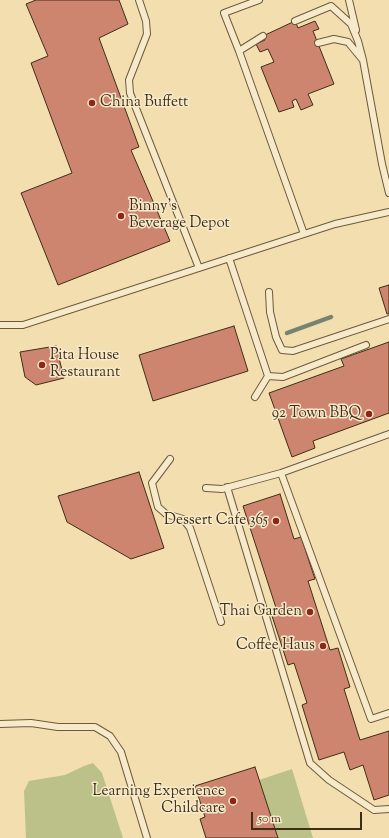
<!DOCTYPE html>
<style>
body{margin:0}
#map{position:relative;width:389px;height:838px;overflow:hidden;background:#f2deaf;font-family:"Sorts Mill Goudy",serif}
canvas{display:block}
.scale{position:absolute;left:251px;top:812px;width:111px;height:18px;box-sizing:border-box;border:2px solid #3f2e16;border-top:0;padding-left:5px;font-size:12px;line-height:14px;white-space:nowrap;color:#3f2e16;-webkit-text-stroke:3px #f7eacb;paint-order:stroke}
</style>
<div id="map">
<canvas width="389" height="838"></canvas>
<div class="scale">50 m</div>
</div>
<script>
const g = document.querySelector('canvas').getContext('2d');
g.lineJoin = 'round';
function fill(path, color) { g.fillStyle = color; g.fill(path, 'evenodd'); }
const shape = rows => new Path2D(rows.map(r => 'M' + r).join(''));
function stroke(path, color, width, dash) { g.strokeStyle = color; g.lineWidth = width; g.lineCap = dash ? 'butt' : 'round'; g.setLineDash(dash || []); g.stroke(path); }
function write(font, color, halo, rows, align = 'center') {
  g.font = font + ' "Sorts Mill Goudy",serif'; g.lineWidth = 3; g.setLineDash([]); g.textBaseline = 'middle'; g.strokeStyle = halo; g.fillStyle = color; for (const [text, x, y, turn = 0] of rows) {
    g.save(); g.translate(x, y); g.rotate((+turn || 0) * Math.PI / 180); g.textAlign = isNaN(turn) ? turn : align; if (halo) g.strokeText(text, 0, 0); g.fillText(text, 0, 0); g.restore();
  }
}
fill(shape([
 [93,763,102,773,123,838,26,838,24,791,29,781,65,775,84,766],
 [292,769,313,838,278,838,259,780]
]), '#bcc189');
stroke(shape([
 [287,333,331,317]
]), '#768371', 4.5);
const building = shape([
 [36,0,119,0,128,24,99,38,139,147,131,150,170,241,58,285,21,193,72,173,31,63,48,56,26,4,36,0],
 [295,21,298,28,315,21,319,29,313,31,334,84,308,94,313,105,301,110,296,99,292,101,294,107,279,112,261,67,274,62,268,49,260,52,256,44,265,40,263,36,295,21],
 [389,285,389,314,387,314,379,288,389,285],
 [234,326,248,371,153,401,139,355,234,326],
 [389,342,389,413,313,441,315,448,292,457,269,393,344,366,341,359,389,342],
 [56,346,64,378,36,385,25,377,20,352,56,346],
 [139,472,164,548,131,559,67,522,58,496,139,472],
 [280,494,294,539,301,537,315,579,308,581,330,650,338,648,350,687,344,689,360,740,389,731,389,795,374,800,363,765,350,770,344,752,319,760,302,705,307,703,294,663,288,665,272,616,278,614,243,506,280,494],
 [255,767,278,838,206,838,200,819,205,817,195,786,255,767]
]);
fill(building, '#cd8570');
stroke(building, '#3f2e16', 1);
const lane = shape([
 [139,0,146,21,147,34,129,80,130,93,199,268],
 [349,0,356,30],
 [295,21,331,6,351,24,358,41,363,60,382,164,389,193],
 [263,36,239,51,304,234],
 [318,43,334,39,348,42,362,59],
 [239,51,224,13,259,0],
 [229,258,268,376,255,397],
 [269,292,270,312,276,337,282,350,293,351,389,319],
 [0,325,23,325,335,224,389,212],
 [268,376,283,377,366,345],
 [389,434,281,473,371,719,389,713],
 [170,459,152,483,158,507,166,514,183,519,190,528,221,622],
 [227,487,310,763,329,780,374,810,389,809],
 [206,488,222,489,281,473],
 [0,724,31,723,58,727,95,727,110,736,121,752,147,838]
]);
stroke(lane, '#6c5a3c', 8);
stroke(lane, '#f7eacb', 6);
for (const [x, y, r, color] of [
 [92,103,4,"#8f2418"],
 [121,216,4,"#8f2418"],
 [42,365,4,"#8f2418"],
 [369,414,4,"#8f2418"],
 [276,521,4,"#8f2418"],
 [310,612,4,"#8f2418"],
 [323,646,4,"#8f2418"],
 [233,801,4,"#8f2418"]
]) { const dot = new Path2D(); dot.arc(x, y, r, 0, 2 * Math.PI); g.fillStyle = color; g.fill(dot); stroke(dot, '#f7eacb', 1.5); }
write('15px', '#3f2e16', '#f7eacb', [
 ["China Buffett",100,103,"left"],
 ["Binny's",129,207,"left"],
 ["Beverage Depot",129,224,"left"],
 ["Pita House",50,356,"left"],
 ["Restaurant",50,373,"left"],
 ["92 Town BBQ",361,414],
 ["Dessert Cafe 365",268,521],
 ["Thai Garden",302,612],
 ["Coffee Haus",315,646],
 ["Learning Experience",225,792],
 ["Childcare",225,809]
], 'right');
</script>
